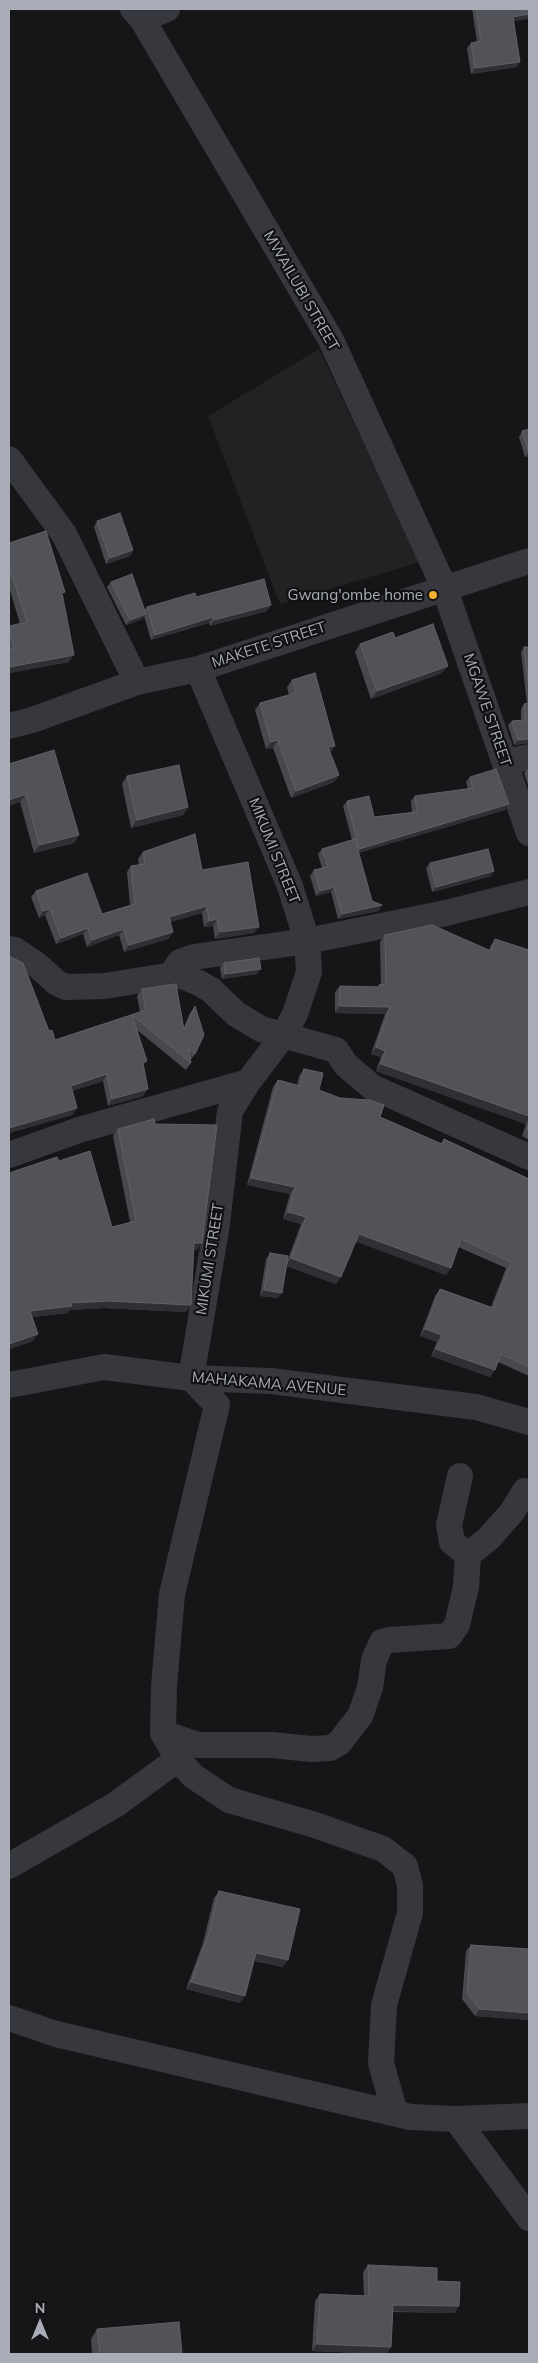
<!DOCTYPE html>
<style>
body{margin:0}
#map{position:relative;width:538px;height:2363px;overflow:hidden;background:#161618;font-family:Mulish,sans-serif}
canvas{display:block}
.frame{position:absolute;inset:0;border:10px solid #a8adb8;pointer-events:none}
.north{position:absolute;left:15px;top:2298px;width:50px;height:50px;-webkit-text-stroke:4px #111113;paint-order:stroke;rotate:0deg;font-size:14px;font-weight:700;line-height:20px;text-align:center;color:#a8adb8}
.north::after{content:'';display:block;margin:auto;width:18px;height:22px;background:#a8adb8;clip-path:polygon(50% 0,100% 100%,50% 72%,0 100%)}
</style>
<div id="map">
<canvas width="538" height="2363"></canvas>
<div class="frame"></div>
<div class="north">N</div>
</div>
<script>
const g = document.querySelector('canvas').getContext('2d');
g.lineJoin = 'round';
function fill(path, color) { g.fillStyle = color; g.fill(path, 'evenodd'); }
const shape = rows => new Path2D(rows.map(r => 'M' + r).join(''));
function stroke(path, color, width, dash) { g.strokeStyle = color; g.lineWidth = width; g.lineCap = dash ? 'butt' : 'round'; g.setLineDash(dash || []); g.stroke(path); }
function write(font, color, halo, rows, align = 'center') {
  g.font = font + ' Mulish,sans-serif'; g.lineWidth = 4.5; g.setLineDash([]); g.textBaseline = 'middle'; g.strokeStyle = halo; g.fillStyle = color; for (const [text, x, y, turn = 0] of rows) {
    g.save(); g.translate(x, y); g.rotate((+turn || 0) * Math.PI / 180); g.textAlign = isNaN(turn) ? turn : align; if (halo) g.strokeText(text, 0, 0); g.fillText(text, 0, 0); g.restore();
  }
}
fill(shape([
 [319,349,420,562,280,604,208,416]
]), '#222225');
stroke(shape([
 [133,9,142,19,331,340,444,587,529,833],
 [142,19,167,9],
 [9,459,64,534,137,682],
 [198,669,290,886,307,941,309,972,295,1014,283,1036,248,1082,230,1111,217,1224,191,1378,217,1405,172,1594,164,1686,163,1733,178,1759,193,1776,229,1800,315,1825,383,1849,405,1866,410,1885,410,1913,384,2005,381,2063,395,2113],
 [9,726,32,720,137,682,198,669,529,561],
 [505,762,529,757],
 [9,949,15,950,37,965,57,983,66,987,105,986,166,976,182,976,199,983,211,990,236,1014,261,1029,336,1050,346,1065,372,1087,529,1157],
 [170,976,180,962,194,957,307,941,446,913,529,892],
 [9,1155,79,1130,248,1082],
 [9,1385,104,1367,191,1378,271,1381,476,1407,529,1422],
 [468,1555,489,1538,512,1512,525,1491],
 [163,1733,198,1745,271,1745,312,1749,330,1748,339,1743,360,1716,370,1688,374,1660,382,1642,389,1640,449,1636,457,1625,466,1587,468,1555,452,1542,449,1525,460,1476],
 [9,1866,115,1805,178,1759],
 [9,2018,56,2034,410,2117,456,2119,529,2116],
 [456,2119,529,2218]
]), '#37383d', 26);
fill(shape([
 [472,9,529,9,514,21,517,67,471,74,467,48,471,43,477,42],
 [529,429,529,456,525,457,519,437,522,431],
 [97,521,133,550,130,556,106,564,94,527],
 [9,543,62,596,69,662,9,673,9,626,20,624,9,587],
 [111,582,144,610,147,607,196,597,267,611,210,626,209,623,151,640,144,616,142,619,126,625,107,587],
 [395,638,442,673,371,699,355,652,360,644],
 [524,647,529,647,529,743,514,745,508,725,512,721,521,720,521,709,524,704,527,704,521,652],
 [292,680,335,746,330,752,339,775,334,782,291,798,273,748,266,749,255,710,260,703,289,695,287,687],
 [9,764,79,835,74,843,34,853,20,802],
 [528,768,529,768,529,788,524,773],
 [127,776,188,807,183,815,131,828,122,784],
 [470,777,509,804,505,810,358,853,372,901,382,905,378,911,338,919,331,892,316,896,310,876,314,870,322,868,318,854,322,849,352,840,343,806,347,801,374,817,412,812,411,801,415,796,468,789,466,782],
 [143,852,202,870,254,933,215,939,213,926,204,927,202,913,170,922,173,932,168,939,124,952,119,935,87,947,83,934,56,944,45,915,39,918,31,897,36,891,102,914,130,905,127,872,131,866,139,865,138,859],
 [430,863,494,871,491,876,432,892,426,868],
 [385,935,489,950,491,945,495,939,529,950,529,1140,522,1136,526,1124,376,1071,381,1057,371,1054,385,1014,335,1013,335,992,340,986,377,987,380,984,381,984,380,942],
 [9,956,49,1031,55,1040,140,1012,137,996,142,989,184,1027,190,1013,195,1006,195,1054,190,1061,191,1063,186,1070,137,1030,143,1066,143,1096,108,1106,103,1081,72,1091,77,1108,72,1115,9,1133],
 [224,963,257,974,222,979,220,968],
 [304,1069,319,1090,441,1144,444,1139,529,1179,529,1376,498,1362,495,1370,490,1377,431,1356,437,1342,420,1336,435,1296,440,1289,491,1307,506,1268,458,1247,446,1275,356,1241,336,1284,287,1266,278,1298,260,1296,266,1259,270,1253,288,1259,301,1224,283,1219,290,1194,247,1185,273,1087,278,1080,297,1085,299,1076],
 [155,1124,197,1250,193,1250,186,1312,104,1308,70,1310,67,1313,32,1317,33,1341,9,1349,9,1173,59,1161,112,1227,130,1222,113,1136,118,1129],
 [219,1891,283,1967,254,1961,240,2003,186,1989,203,1943,214,1898],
 [471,1945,529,1949,529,2020,475,2016,462,1999,466,1951],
 [368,2265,437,2281,455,2313,393,2312,391,2347,386,2354,312,2351,315,2301,320,2294,364,2296,363,2272],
 [97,2329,182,2354,92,2354,91,2339]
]), '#47494d');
fill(shape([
 [529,14,529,19,509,22,513,17],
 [520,62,517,67,471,74,475,68],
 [529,451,529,456,525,457,529,452],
 [133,550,130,556,106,564,110,558],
 [271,605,267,611,210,626,214,620],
 [146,614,142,619,126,625,130,620],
 [213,617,209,623,151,640,155,635],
 [74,655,69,662,9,673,9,667],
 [448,666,442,673,371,699,377,691],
 [529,739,529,743,514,745,518,740],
 [278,740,273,748,266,749,271,742],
 [335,746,330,753,328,747],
 [339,775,334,782,291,798,296,791],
 [26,794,20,802,9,806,9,800],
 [509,804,505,810,355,854,359,849],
 [188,807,183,815,131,828,137,820],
 [79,835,74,843,34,853,39,845],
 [494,871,491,876,432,892,436,887],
 [334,887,331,892,316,896,320,891],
 [382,905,378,911,338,919,342,914],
 [207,906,202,913,164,924,169,917],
 [50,909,45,915,39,918,43,911],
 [217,919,213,926,204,927,209,921],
 [259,927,254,933,215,939,220,932],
 [88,928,83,934,56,944,61,938],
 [124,929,119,935,87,947,92,940],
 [173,932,168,939,124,952,129,945],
 [261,969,257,974,222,979,225,974],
 [339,1006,390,1007,385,1014,335,1013],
 [376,1047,385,1051,381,1057,371,1054],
 [381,1064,529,1116,529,1119,526,1124,376,1071],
 [107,1074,103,1081,66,1093,71,1086],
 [148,1089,143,1096,108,1106,112,1099],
 [77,1108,72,1115,9,1133,9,1128],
 [251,1178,295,1187,290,1194,247,1185],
 [288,1212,306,1217,301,1224,283,1219],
 [359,1234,451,1268,446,1275,354,1241],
 [194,1243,202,1243,197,1250,189,1250],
 [291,1258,341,1277,336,1284,286,1265],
 [264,1290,282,1293,278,1298,260,1296],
 [109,1301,191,1305,186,1312,104,1308,70,1310,67,1313,25,1318,30,1311,71,1303],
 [425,1329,442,1335,437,1342,420,1336],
 [38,1334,33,1341,9,1349,9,1344],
 [436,1349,495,1370,490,1377,431,1356],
 [256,1953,288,1960,283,1967,251,1960],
 [191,1982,245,1996,240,2003,186,1989],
 [480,2009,529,2013,529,2020,475,2016],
 [393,2305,459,2306,455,2313,388,2311],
 [317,2344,391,2347,386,2354,312,2351]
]), '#2f3033');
const building = shape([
 [476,9,529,9,529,14,513,17,520,62,475,68,471,43,481,41,476,9],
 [529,429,529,452,522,431,529,429],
 [120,513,133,550,110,558,97,521,120,513],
 [46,531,65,592,62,593,74,655,9,667,9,648,14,650,9,626,27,622,9,566,9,543,46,531],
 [132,574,146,614,130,620,111,582,132,574],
 [264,579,271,605,214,620,213,617,155,635,147,607,195,593,196,597,264,579],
 [433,624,448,666,377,691,360,644,393,632,395,638,433,624],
 [524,647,529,647,529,690,524,647],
 [315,673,335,746,328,747,339,775,296,791,278,740,271,742,260,703,296,693,292,680,315,673],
 [529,703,529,739,518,740,512,721,525,720,524,704,529,703],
 [54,750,79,835,39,845,26,794,9,800,9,764,54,750],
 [179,765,188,807,137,820,127,776,179,765],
 [496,769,509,804,359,849,347,801,369,796,374,817,417,812,415,796,473,788,470,777,496,769],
 [195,834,202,870,248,862,259,927,220,932,217,919,209,921,207,906,169,917,173,932,129,945,124,929,92,940,88,928,61,938,50,909,43,911,36,891,87,873,102,914,135,904,131,866,145,864,143,852,195,834],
 [355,839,372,901,382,905,342,914,334,887,320,891,314,870,328,867,322,849,355,839],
 [488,849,494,871,436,887,430,863,488,849],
 [432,925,491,951,495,939,529,950,529,1116,381,1064,385,1051,376,1047,390,1007,339,1006,340,986,379,987,380,984,386,985,385,935,432,925],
 [9,956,23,963,49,1031,52,1030,55,1040,146,1010,142,989,176,984,184,1030,195,1006,204,1035,195,1054,188,1049,191,1063,132,1015,147,1061,143,1063,148,1089,112,1099,107,1074,71,1086,77,1108,9,1128,9,956],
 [259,958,261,969,225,974,224,963,259,958],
 [304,1069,323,1073,319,1090,340,1098,369,1100,384,1105,380,1117,442,1144,444,1139,529,1179,529,1367,501,1354,495,1370,436,1349,442,1335,425,1329,440,1289,493,1308,511,1262,461,1239,451,1268,359,1234,341,1277,291,1258,306,1217,288,1212,295,1187,251,1178,278,1080,300,1086,304,1069],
 [154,1119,155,1124,217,1125,202,1243,194,1243,191,1305,109,1301,71,1303,72,1306,30,1311,38,1334,9,1344,9,1173,57,1157,59,1161,90,1151,112,1227,136,1221,118,1129,154,1119],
 [529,1122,529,1131,527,1130,529,1122],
 [270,1253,288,1256,282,1293,264,1290,270,1253],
 [219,1891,300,1909,288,1960,256,1953,245,1996,191,1982,208,1936,219,1891],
 [471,1945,529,1949,529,2013,480,2009,467,1993,471,1945],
 [368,2265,437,2268,437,2281,460,2282,459,2306,393,2305,391,2347,317,2344,320,2294,369,2296,368,2265],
 [179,2322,182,2354,100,2354,97,2329,179,2322]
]);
fill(building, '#525359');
stroke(building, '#5f6168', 1);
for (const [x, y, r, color] of [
 [433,595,5,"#f2b134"]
]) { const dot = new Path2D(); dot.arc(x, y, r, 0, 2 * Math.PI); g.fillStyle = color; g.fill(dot); stroke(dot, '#111113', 2); }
write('15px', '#a8adb8', '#111113', [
 ["MWAILUBI STREET",301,291,60],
 ["MAKETE STREET",269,645,-18],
 ["MGAWE STREET",487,710,71],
 ["MIKUMI STREET",274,851,68],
 ["MIKUMI STREET",210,1259,-81],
 ["MAHAKAMA AVENUE",269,1384,5]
]);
write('15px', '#a8adb8', '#111113', [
 ["Gwang'ombe home",423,595]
], 'right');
</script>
